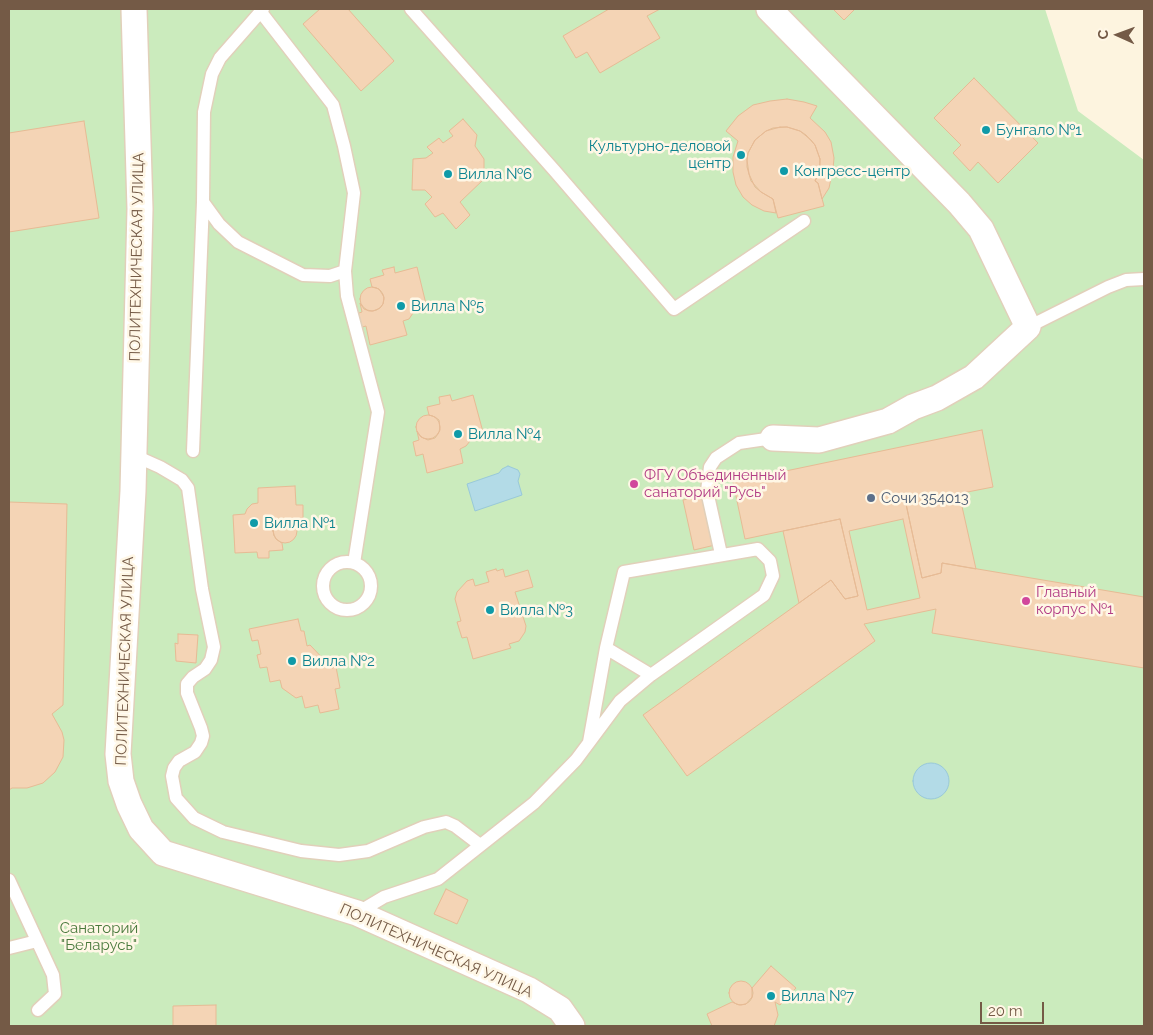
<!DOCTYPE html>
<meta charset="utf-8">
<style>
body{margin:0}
#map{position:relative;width:1153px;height:1035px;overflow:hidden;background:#fdf4df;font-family:Raleway,sans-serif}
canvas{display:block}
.frame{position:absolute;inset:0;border:10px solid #745a46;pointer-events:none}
.north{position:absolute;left:1093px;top:10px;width:50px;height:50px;-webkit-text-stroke:4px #fff7e6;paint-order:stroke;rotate:272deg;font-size:14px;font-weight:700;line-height:20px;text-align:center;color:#745a46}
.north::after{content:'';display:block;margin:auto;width:18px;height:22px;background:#745a46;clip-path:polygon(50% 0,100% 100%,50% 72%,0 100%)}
.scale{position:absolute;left:980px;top:1002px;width:64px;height:22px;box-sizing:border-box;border:2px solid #745a46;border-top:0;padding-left:6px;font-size:15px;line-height:18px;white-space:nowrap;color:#745a46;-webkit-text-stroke:4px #fff7e6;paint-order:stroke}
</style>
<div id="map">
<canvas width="1153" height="1035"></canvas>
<div class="frame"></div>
<div class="north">С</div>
<div class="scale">20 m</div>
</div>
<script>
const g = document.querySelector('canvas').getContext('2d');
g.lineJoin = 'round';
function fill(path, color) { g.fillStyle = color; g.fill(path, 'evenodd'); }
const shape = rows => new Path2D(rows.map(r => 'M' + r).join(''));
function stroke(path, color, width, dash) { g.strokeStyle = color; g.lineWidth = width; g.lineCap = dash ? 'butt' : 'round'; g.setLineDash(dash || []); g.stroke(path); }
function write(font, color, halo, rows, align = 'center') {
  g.font = font + ' Raleway,sans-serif'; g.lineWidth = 5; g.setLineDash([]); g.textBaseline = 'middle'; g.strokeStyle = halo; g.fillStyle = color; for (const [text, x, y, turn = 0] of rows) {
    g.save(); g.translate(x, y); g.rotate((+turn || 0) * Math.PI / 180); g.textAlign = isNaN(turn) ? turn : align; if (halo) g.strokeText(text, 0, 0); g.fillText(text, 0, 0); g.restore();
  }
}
fill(shape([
 [9,9,1045,9,1078,111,1144,160,1144,1026,9,1026]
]), '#cbebbd');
const water = shape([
 [508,466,518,470,520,474,518,481,522,495,475,511,467,484,499,473,502,469,508,466],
 '913 781a18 18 0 1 1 36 0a18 18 0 1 1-36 0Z'
]);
fill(water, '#b3dbe7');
stroke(water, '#99c9d9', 1);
const building = shape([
 [320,9,348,9,394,61,361,91,303,24,320,9],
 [609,9,660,9,647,16,660,38,600,73,587,52,576,58,563,36,609,9],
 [833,9,855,9,844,20,833,9],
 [974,78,1038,143,998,183,978,162,970,171,953,153,961,145,934,118,974,78],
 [787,99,804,102,817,106,810,118,825,132,831,142,834,158,833,169,829,188,822,199,818,183,815,181,819,174,820,159,815,145,811,140,800,131,787,127,773,128,766,131,755,140,748,153,747,160,749,174,755,187,761,192,773,199,776,213,764,211,752,205,743,197,736,185,733,172,733,157,738,141,726,131,738,116,753,105,770,101,787,99],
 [463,119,477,135,475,146,484,159,484,179,460,202,470,215,456,229,443,213,435,217,425,204,432,197,425,190,412,190,413,159,426,158,433,153,427,147,439,138,443,143,453,136,449,131,463,119],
 [84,121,99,218,9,232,9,133,84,121],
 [780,127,787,127,800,131,806,135,815,145,820,159,820,167,815,181,818,183,824,206,778,218,773,199,761,192,751,181,747,167,747,160,748,153,755,140,766,131,780,127],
 [394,267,395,273,417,267,426,304,414,308,413,313,409,319,403,321,407,335,370,345,366,326,359,328,356,314,362,312,360,303,364,309,369,311,373,311,380,308,383,304,384,297,379,289,372,287,370,279,384,275,382,270,394,267],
 '360 299a12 12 0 1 1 24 0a12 12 0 1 1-24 0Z',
 [450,395,452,401,473,395,483,432,470,436,470,441,466,446,460,449,463,463,427,473,423,454,416,456,413,442,419,440,417,431,421,437,428,440,435,438,438,434,440,430,439,420,435,417,429,415,427,407,440,404,439,397,450,395],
 '416 427a12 12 0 1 1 24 0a12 12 0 1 1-24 0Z',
 [982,430,993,487,906,504,922,578,941,573,942,563,1144,597,1144,668,932,633,936,609,864,624,875,641,687,776,643,715,831,580,845,599,858,596,840,519,745,539,733,482,982,430],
 [903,519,920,598,867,610,849,531,903,519],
 [295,486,296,505,303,505,303,519,297,519,297,529,294,522,288,519,281,519,275,524,273,530,274,535,276,539,282,543,283,550,269,551,269,558,258,558,257,552,235,553,233,515,245,514,247,509,252,504,258,503,258,488,295,486],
 [959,493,976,569,942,563,941,573,922,578,906,504,959,493],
 [705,495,715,545,694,550,683,500,705,495],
 [9,502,67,504,63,705,52,714,62,732,64,740,63,757,55,772,43,783,27,788,12,788,9,790,9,502],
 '273 531a12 12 0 1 1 24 0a12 12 0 1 1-24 0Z',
 [840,519,858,596,845,599,831,580,799,603,783,531,840,519],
 [496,569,497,571,503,569,505,577,528,570,533,587,515,592,526,626,525,632,519,641,509,644,511,648,473,659,467,637,462,638,457,622,461,621,455,599,457,592,467,581,473,579,475,586,489,582,486,572,496,569],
 [298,619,301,631,304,631,307,646,310,645,332,668,336,667,340,688,335,689,339,709,320,713,318,705,305,708,302,696,296,698,282,688,280,680,270,682,267,667,260,668,257,655,261,654,258,640,252,641,249,629,298,619],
 [178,634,198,635,196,663,176,661,175,643,178,644,178,634],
 [446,889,468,900,457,924,434,914,446,889],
 [771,966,796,988,780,1005,775,1002,778,1015,774,1026,712,1026,707,1014,732,1002,739,1005,746,1004,752,997,752,988,771,966],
 '729 993a12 12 0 1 1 24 0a12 12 0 1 1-24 0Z',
 [216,1005,216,1026,173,1026,173,1006,216,1005]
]);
fill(building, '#f4d4b5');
stroke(building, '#e7bb95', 1);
const lane = shape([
 [411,9,554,170,674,309,804,221],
 [260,11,333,105,344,146,354,193,345,271,347,296,378,412,354,563],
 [203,202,219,224,238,242,303,275,330,276,345,271],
 [1028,327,1108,287,1126,280,1144,279],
 [193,451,203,202,204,112,212,74,220,58,263,9],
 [133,455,160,467,182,480,188,488,190,502,202,589,214,647,211,660,205,669,193,677,187,684,187,693,201,728,203,736,201,743,195,752,179,761,174,768,172,776,176,798,194,818,223,832,301,851,339,855,368,851,424,827,446,822,455,826,480,845],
 [721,554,707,491,710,467,716,458,739,443,773,438],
 '323 586a24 24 0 1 1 48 0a24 24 0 1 1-48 0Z',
 [606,648,651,675],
 [9,880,53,975,55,994,38,1010],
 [357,913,384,897,438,879,534,803,576,760,620,701,651,675,764,595,773,576,770,561,758,549,624,572,606,648,589,742],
 [9,948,37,941]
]);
const street = shape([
 [134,9,140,209,133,491,118,754,121,781,129,804,141,829,163,853,357,913,529,990,560,1009,572,1026],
 [769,9,959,203,981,229,1028,327,974,377,937,398,913,407,888,421,819,440,773,438]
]);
stroke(lane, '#e1d0ba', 15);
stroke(street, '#e1d0ba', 28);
stroke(lane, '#fff', 12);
stroke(street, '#fff', 25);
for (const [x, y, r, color] of [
 [986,130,5,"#0f9aa8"],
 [741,155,5,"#0f9aa8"],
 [784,171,5,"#0f9aa8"],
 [448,174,5,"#0f9aa8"],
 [401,306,5,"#0f9aa8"],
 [458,434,5,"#0f9aa8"],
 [634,484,5,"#d1479c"],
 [871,498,5,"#5c6f8a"],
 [254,523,5,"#0f9aa8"],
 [1026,601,5,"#d1479c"],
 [490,610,5,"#0f9aa8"],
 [292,661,5,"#0f9aa8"],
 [771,996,5,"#0f9aa8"]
]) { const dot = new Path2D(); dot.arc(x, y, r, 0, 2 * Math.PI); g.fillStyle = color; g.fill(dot); stroke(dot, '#fff7e6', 2); }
write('15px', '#0d838f', '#fff7e6', [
 ["Бунгало №1",996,130],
 ["Культурно-деловой",731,146,"right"],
 ["центр",731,163,"right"],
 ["Конгресс-центр",794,171],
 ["Вилла №6",458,174],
 ["Вилла №5",411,306],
 ["Вилла №4",468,434],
 ["Вилла №1",264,523],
 ["Вилла №3",500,610],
 ["Вилла №2",302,661],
 ["Вилла №7",781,996]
], 'left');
write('15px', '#745a46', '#fff7e6', [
 ["ПОЛИТЕХНИЧЕСКАЯ УЛИЦА",137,257,-89],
 ["ПОЛИТЕХНИЧЕСКАЯ УЛИЦА",125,661,-88],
 ["ПОЛИТЕХНИЧЕСКАЯ УЛИЦА",436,951,24]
]);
write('15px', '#b23c85', '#fff7e6', [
 ["ФГУ Объединенный",644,475],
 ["санаторий \"Русь\"",644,492],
 ["Главный",1036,592],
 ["корпус №1",1036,609]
], 'left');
write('15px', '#4e5e75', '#fff7e6', [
 ["Сочи 354013",881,498]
], 'left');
write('15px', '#4a7a3d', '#fff7e6', [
 ["Санаторий",99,928],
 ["\"Беларусь\"",99,945]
]);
</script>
